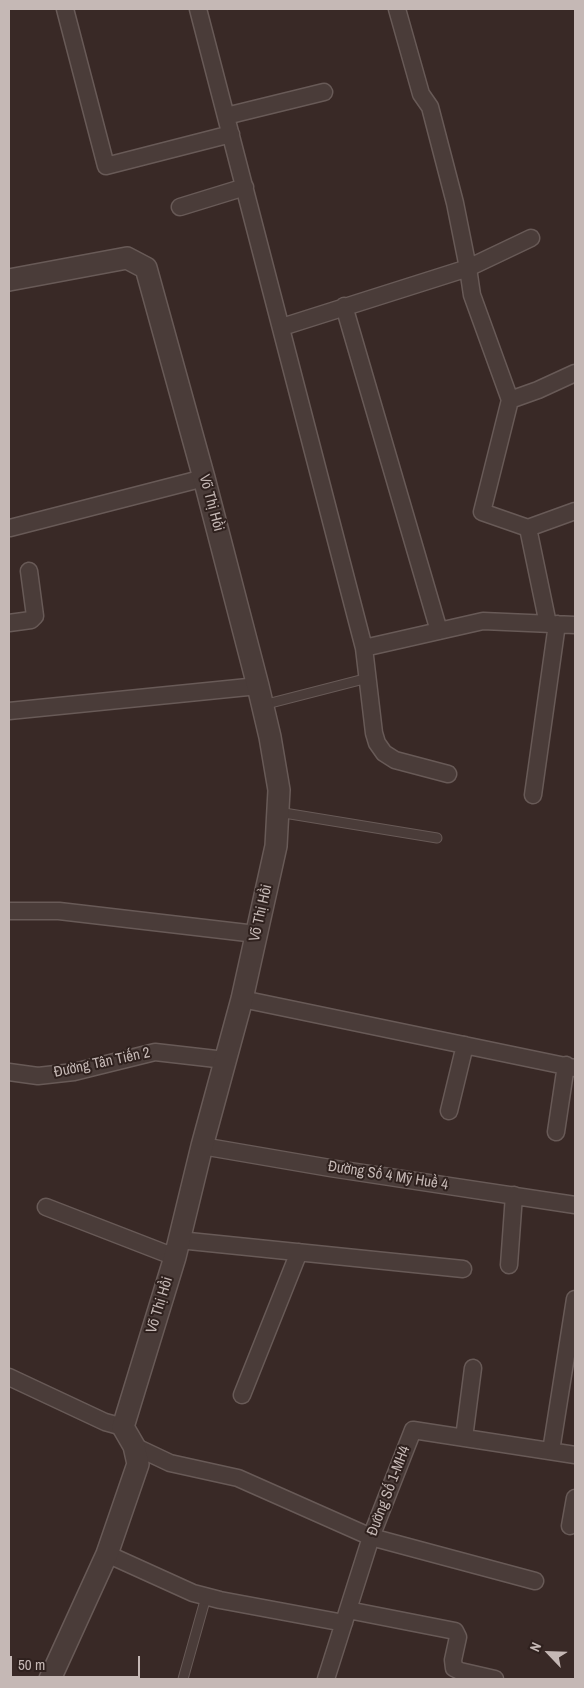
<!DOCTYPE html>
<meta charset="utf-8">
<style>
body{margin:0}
#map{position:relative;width:584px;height:1688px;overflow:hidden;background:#392926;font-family:"Archivo Narrow",sans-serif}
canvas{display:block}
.frame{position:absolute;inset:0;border:10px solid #c5b8b5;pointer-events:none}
.north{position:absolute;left:524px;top:1628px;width:50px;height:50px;-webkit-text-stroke:4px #2f211e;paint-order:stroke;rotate:294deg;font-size:14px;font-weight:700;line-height:20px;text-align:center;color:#c5b8b5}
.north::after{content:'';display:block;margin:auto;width:18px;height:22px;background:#c5b8b5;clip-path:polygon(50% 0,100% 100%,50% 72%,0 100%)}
.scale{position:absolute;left:10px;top:1656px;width:130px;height:22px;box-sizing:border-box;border:2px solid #c5b8b5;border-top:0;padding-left:6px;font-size:15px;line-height:18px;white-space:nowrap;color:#c5b8b5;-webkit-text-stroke:4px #2f211e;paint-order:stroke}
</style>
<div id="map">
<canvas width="584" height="1688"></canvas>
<div class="frame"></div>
<div class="north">N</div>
<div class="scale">50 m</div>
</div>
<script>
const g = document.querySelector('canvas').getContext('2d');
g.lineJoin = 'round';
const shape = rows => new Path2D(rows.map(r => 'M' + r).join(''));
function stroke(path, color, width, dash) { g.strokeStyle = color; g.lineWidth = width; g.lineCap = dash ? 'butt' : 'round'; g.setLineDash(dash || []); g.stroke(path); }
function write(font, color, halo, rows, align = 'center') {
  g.font = font + ' "Archivo Narrow",sans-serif'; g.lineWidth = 4; g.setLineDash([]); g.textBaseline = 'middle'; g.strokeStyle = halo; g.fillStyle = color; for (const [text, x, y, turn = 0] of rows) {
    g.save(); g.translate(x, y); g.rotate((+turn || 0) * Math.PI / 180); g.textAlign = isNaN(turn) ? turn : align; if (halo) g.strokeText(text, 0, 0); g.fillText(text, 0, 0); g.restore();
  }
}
const service = shape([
 [263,705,368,678],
 [278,812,437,838],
 [183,1679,206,1597]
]);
const minor = shape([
 [65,9,106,166,231,134],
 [198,9,364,648,483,621,575,625],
 [397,9,421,94,430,107,455,203,468,268,531,238],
 [226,116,324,92],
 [180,207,245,187],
 [344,306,439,631],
 [282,327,468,268,472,295,510,400,538,390,575,373],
 [510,400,482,512,528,528],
 [10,528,204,478],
 [9,623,31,620,35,616,29,571],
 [548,624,528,528,575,511],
 [364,648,374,733,377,743,384,753,395,760,448,774],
 [9,711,258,686],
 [533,795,557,624],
 [9,911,59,911,256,934],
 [242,999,575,1068],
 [9,1072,38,1076,74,1072,155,1052,225,1060],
 [449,1111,465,1045],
 [556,1132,566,1065],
 [202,1146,330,1168,575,1205],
 [46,1207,175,1257],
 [179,1240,463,1269],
 [509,1265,514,1195],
 [9,1377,105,1422,123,1427],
 [242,1395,299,1252],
 [464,1438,473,1368],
 [134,1446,170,1463,238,1478,371,1537,535,1581],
 [551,1451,575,1299],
 [570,1526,575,1498],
 [107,1554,193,1593,220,1600,344,1623],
 [348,1610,455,1631,458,1637,453,1660,454,1668,460,1671,495,1679],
 [326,1679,371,1537,413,1430,575,1455]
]);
const tertiary = shape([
 [9,280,127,258,146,268,204,478,258,686,270,737,279,790,276,846,242,999,202,1146,175,1257,123,1427,134,1446,138,1464,107,1554,50,1679]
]);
stroke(service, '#685a57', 11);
stroke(minor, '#685a57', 19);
stroke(tertiary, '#685a57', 24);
stroke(service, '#4a3c39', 9);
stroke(minor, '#4a3c39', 16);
stroke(tertiary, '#4a3c39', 21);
write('15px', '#c5b8b5', '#2f211e', [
 ["Võ Thị Hồi",211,503,75],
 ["Võ Thị Hồi",261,913,-77],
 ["Đường Tân Tiến 2",102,1063,-12],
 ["Đường Số 4 Mỹ Huề 4",388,1176,9],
 ["Võ Thị Hồi",160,1305,-73],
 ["Đường Số 1-MH4",389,1491,-69]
]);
</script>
